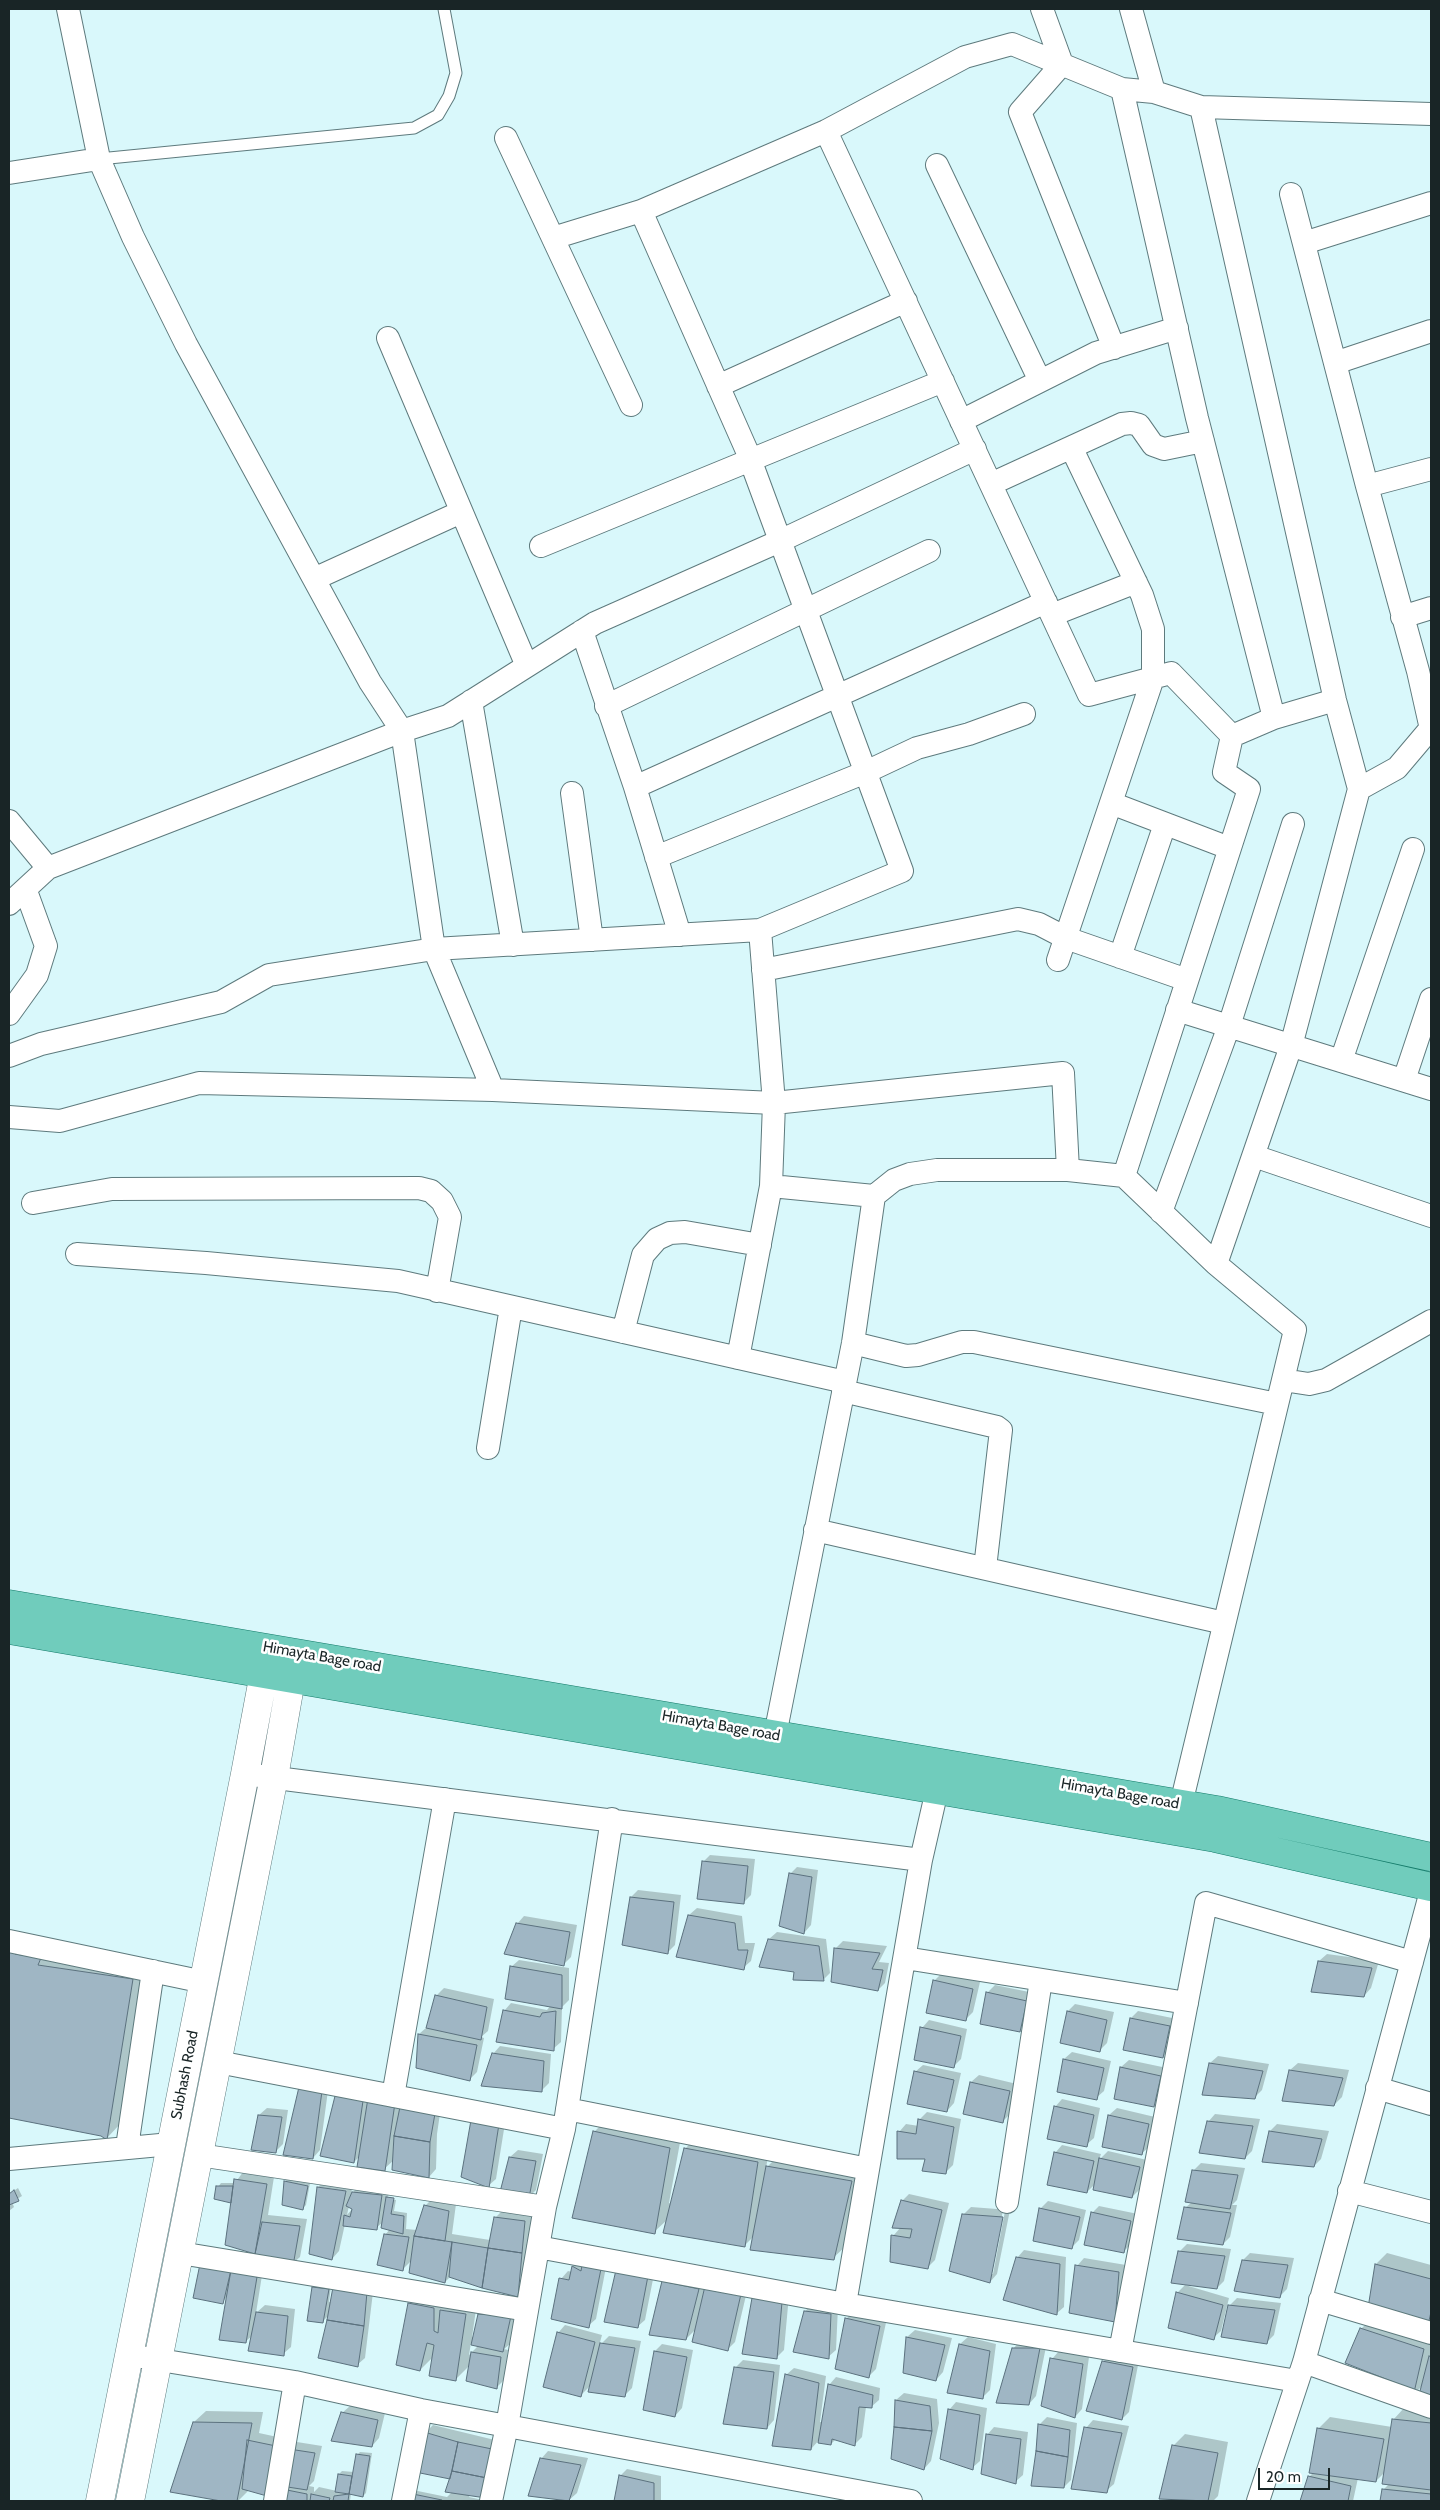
<!DOCTYPE html>
<style>
body{margin:0}
#map{position:relative;width:1440px;height:2510px;overflow:hidden;background:#d9f8fb;font-family:Cabin,sans-serif}
canvas{display:block}
.frame{position:absolute;inset:0;border:10px solid #192526;pointer-events:none}
.scale{position:absolute;left:1258px;top:2468px;width:72px;height:22px;box-sizing:border-box;border:2px solid #192526;border-top:0;padding-left:6px;font-size:15px;line-height:18px;white-space:nowrap;color:#192526;-webkit-text-stroke:4px #fff;paint-order:stroke}
</style>
<div id="map">
<canvas width="1440" height="2510"></canvas>
<div class="frame"></div>
<div class="scale">20 m</div>
</div>
<script>
const g = document.querySelector('canvas').getContext('2d');
g.lineJoin = 'round';
function fill(path, color) { g.fillStyle = color; g.fill(path, 'evenodd'); }
const shape = rows => new Path2D(rows.map(r => 'M' + r).join(''));
function stroke(path, color, width, dash) { g.strokeStyle = color; g.lineWidth = width; g.lineCap = dash ? 'butt' : 'round'; g.setLineDash(dash || []); g.stroke(path); }
function write(font, color, halo, rows, align = 'center') {
  g.font = font + ' Cabin,sans-serif'; g.lineWidth = 5; g.setLineDash([]); g.textBaseline = 'middle'; g.strokeStyle = halo; g.fillStyle = color; for (const [text, x, y, turn = 0] of rows) {
    g.save(); g.translate(x, y); g.rotate((+turn || 0) * Math.PI / 180); g.textAlign = isNaN(turn) ? turn : align; if (halo) g.strokeText(text, 0, 0); g.fillText(text, 0, 0); g.restore();
  }
}
fill(shape([
 [710,1855,755,1859,751,1895,744,1902,703,1862],
 [797,1867,818,1870,811,1925,804,1933,790,1874],
 [638,1890,681,1895,675,1945,668,1952,631,1897],
 [697,1908,742,1916,745,1943,755,1943,751,1961,743,1968,689,1915],
 [524,1916,577,1925,571,1957,564,1964,517,1924],
 [9,1932,148,1964,121,2123,107,2138,102,2135,9,2117],
 [777,1932,826,1939,830,1973,823,1980,796,1971,769,1939],
 [843,1941,887,1946,879,1962,889,1963,885,1983,878,1990,835,1949],
 [1327,1954,1379,1961,1371,1988,1364,1996,1319,1961],
 [519,1960,569,1968,569,2000,562,2007,561,2042,553,2049,504,2011,511,2003,547,2010,551,2005,511,1967],
 [942,1973,980,1982,973,2012,966,2019,934,1981],
 [995,1985,1034,1993,1027,2023,1019,2031,981,2023,988,1992],
 [444,1988,494,1999,488,2031,481,2037,484,2038,477,2072,470,2079,417,2067,419,2034,427,2027,436,1996],
 [1075,2004,1114,2012,1107,2043,1100,2050,1068,2011],
 [1138,2011,1177,2019,1170,2049,1163,2057,1125,2049,1131,2018],
 [929,2020,967,2029,961,2059,953,2067,922,2028],
 [500,2046,551,2054,549,2083,542,2090,493,2054],
 [1072,2052,1111,2061,1104,2091,1096,2098,1064,2059],
 [1218,2056,1269,2064,1262,2090,1254,2098,1210,2063],
 [1129,2060,1167,2068,1161,2098,1153,2106,1115,2098,1121,2067],
 [1298,2063,1349,2070,1342,2097,1334,2105,1290,2070],
 [923,2065,961,2073,954,2103,947,2111,915,2072],
 [979,2075,1017,2084,1010,2114,1003,2121,971,2082],
 [307,2080,329,2083,320,2150,313,2158],
 [337,2092,442,2100,437,2134,436,2169,429,2177,394,2160,384,2169,360,2156,354,2162],
 [1062,2099,1100,2108,1094,2138,1086,2145,1055,2107],
 [267,2108,288,2110,283,2144,276,2151,259,2115],
 [1117,2108,1155,2117,1149,2147,1141,2154,1103,2146,1109,2115],
 [927,2112,961,2119,953,2165,945,2173,899,2132,906,2124,919,2126,919,2120],
 [1215,2114,1260,2119,1252,2151,1245,2158,1208,2122],
 [506,2117,496,2179,488,2186,462,2176],
 [605,2121,681,2137,669,2203,671,2204,685,2149,696,2137,769,2151,766,2168,779,2155,863,2170,845,2247,833,2258,754,2236,745,2245,667,2220,654,2232,594,2132],
 [1277,2124,1329,2131,1321,2159,1314,2166,1270,2131],
 [1062,2145,1101,2154,1099,2160,1108,2151,1147,2160,1139,2190,1132,2197,1096,2183,1087,2192,1055,2153],
 [518,2150,543,2154,536,2190,529,2197,510,2157],
 [1201,2163,1245,2168,1237,2200,1232,2205,1237,2205,1230,2237,1223,2244,1185,2208,1192,2202,1193,2171],
 [243,2172,274,2177,268,2215,307,2219,300,2257,292,2264,226,2244,232,2202,218,2187,221,2183,235,2183],
 [288,2178,310,2183,306,2205,303,2208,285,2181],
 [325,2180,353,2184,351,2194,360,2185,389,2188,388,2199,396,2200,394,2211,407,2213,406,2229,417,2230,425,2206,433,2198,456,2204,452,2234,490,2240,495,2218,503,2210,532,2214,525,2288,517,2296,451,2276,445,2282,412,2260,402,2270,385,2235,390,2229,383,2222,376,2228,345,2224,339,2251,332,2259,318,2187],
 [349,2206,353,2208,347,2215],
 [18,2188,22,2196,12,2202,14,2207,9,2211,9,2194],
 [909,2194,949,2203,935,2260,927,2268,893,2236,901,2227,902,2201],
 [1048,2201,1086,2210,1079,2240,1072,2247,1040,2209],
 [1099,2206,1138,2214,1131,2244,1123,2252,1092,2213],
 [971,2207,1010,2210,997,2274,990,2282,963,2215],
 [1003,2210,1005,2211,993,2274,991,2274],
 [1187,2244,1231,2249,1224,2281,1217,2288,1179,2252],
 [1024,2250,1066,2257,1064,2307,1056,2314,1017,2258],
 [1250,2253,1294,2258,1287,2289,1279,2297,1243,2260],
 [1387,2253,1431,2265,1431,2320,1428,2323,1376,2264],
 [1084,2258,1126,2265,1115,2320,1077,2266],
 [580,2259,607,2262,596,2319,588,2326,561,2279,568,2271,572,2272,573,2266],
 [202,2265,263,2269,256,2313,265,2305,295,2309,291,2347,283,2354,253,2335,245,2342,227,2297,222,2302],
 [655,2269,645,2320,637,2327,606,2321],
 [664,2282,748,2287,735,2342,728,2349,697,2328,686,2339],
 [317,2284,331,2286,329,2302,331,2302,374,2284,365,2358,357,2365,328,2316,323,2321,314,2288],
 [1185,2285,1229,2298,1221,2331,1213,2338,1178,2292],
 [421,2292,477,2303,472,2337,474,2337,479,2315,487,2307,517,2309,510,2344,504,2349,508,2350,504,2380,497,2387,469,2366,456,2379,434,2356,420,2370,397,2364,409,2303],
 [471,2343,479,2345,469,2355],
 [789,2295,784,2350,776,2358,753,2299],
 [1237,2298,1281,2303,1274,2335,1267,2342,1227,2308],
 [813,2304,838,2307,836,2350,828,2357,805,2311],
 [854,2311,887,2318,876,2369,869,2376,847,2318],
 [1373,2317,1431,2337,1431,2400,1423,2385,1413,2395,1361,2329],
 [565,2325,602,2335,599,2346,609,2336,641,2341,632,2388,625,2395,591,2385,581,2395,558,2333],
 [915,2330,952,2338,943,2372,936,2380,907,2337],
 [968,2337,996,2344,990,2390,982,2398,949,2392,960,2344],
 [1020,2341,1047,2342,1036,2396,1029,2404,1013,2349],
 [662,2344,693,2350,682,2408,675,2416,655,2351],
 [1059,2351,1089,2357,1082,2409,1075,2417,1052,2359],
 [1110,2354,1139,2360,1129,2412,1122,2419,1103,2362],
 [743,2360,780,2365,774,2420,767,2428,735,2368],
 [794,2368,826,2376,820,2422,823,2422,829,2385,836,2377,880,2388,879,2400,871,2407,866,2407,862,2437,855,2444,836,2439,831,2444,820,2439,811,2449,786,2375],
 [904,2393,937,2399,939,2423,931,2461,924,2469,896,2400],
 [956,2402,987,2408,980,2461,972,2468,949,2410],
 [350,2406,385,2413,379,2438,372,2446,342,2413],
 [1404,2408,1431,2411,1431,2501,1381,2501,1383,2490,1389,2484,1385,2472,1376,2481,1358,2478,1353,2501,1302,2501,1309,2477,1313,2473,1318,2429,1330,2417,1392,2427,1393,2420],
 [206,2411,263,2412,259,2433,282,2438,248,2491,238,2501,172,2491,194,2422],
 [1047,2417,1077,2423,1071,2480,1064,2487,1039,2425],
 [1093,2420,1129,2426,1114,2484,1106,2491,1086,2428],
 [433,2425,499,2441,469,2497,488,2501,408,2501,413,2490,447,2497,452,2492,451,2478,425,2433],
 [994,2427,1028,2432,1023,2475,1015,2482,987,2435],
 [1185,2434,1228,2442,1218,2496,1213,2501,1175,2501,1161,2498,1174,2445],
 [297,2442,322,2446,314,2481,309,2486,314,2487,314,2492,319,2487,337,2491,339,2474,342,2471,354,2472,357,2455,360,2452,372,2453,366,2493,363,2496,351,2493,350,2501,281,2501,290,2450],
 [548,2451,588,2458,577,2493,568,2501,541,2459],
 [627,2469,661,2476,661,2501,615,2501,620,2476]
]), '#0003');
const building = shape([
 [702,1861,748,1866,744,1904,697,1899,702,1861],
 [789,1873,812,1877,804,1934,779,1926,789,1873],
 [630,1897,674,1902,668,1954,622,1945,630,1897],
 [688,1915,735,1923,738,1950,748,1950,744,1970,676,1957,688,1915],
 [516,1923,570,1932,564,1966,504,1954,516,1923],
 [768,1939,819,1946,824,1981,793,1980,794,1972,759,1967,768,1939],
 [834,1948,880,1953,872,1969,883,1970,878,1991,831,1982,834,1948],
 [9,1949,17,1950,15,1954,41,1958,38,1965,133,1979,107,2140,101,2136,9,2118,9,1949],
 [1318,1961,1372,1968,1364,1997,1311,1992,1318,1961],
 [510,1966,562,1975,562,2009,505,1999,510,1966],
 [933,1980,973,1989,966,2021,926,2013,933,1980],
 [986,1992,1027,2001,1020,2032,980,2024,986,1992],
 [435,1995,487,2007,481,2040,426,2028,435,1995],
 [503,2010,540,2017,542,2013,556,2011,554,2051,496,2042,503,2010],
 [1067,2011,1107,2020,1100,2052,1060,2043,1067,2011],
 [1130,2018,1170,2026,1163,2058,1123,2050,1130,2018],
 [920,2027,961,2036,954,2068,914,2060,920,2027],
 [418,2034,477,2045,470,2081,416,2068,418,2034],
 [492,2053,544,2061,542,2092,481,2086,492,2053],
 [1063,2059,1104,2068,1097,2100,1057,2092,1063,2059],
 [1209,2063,1263,2071,1255,2099,1202,2095,1209,2063],
 [1120,2067,1161,2076,1154,2107,1114,2099,1120,2067],
 [1289,2070,1343,2078,1334,2106,1282,2101,1289,2070],
 [914,2071,954,2080,947,2112,907,2104,914,2071],
 [970,2082,1010,2091,1003,2123,963,2114,970,2082],
 [299,2087,322,2091,313,2159,283,2155,299,2087],
 [336,2092,364,2094,354,2163,320,2156,336,2092],
 [368,2098,395,2103,385,2171,357,2167,368,2098],
 [401,2102,436,2108,430,2142,394,2136,401,2102],
 [1054,2106,1094,2115,1087,2147,1047,2139,1054,2106],
 [258,2115,282,2117,276,2153,251,2150,258,2115],
 [1108,2115,1149,2124,1142,2155,1102,2147,1108,2115],
 [918,2119,954,2127,946,2174,922,2171,925,2159,897,2159,897,2131,916,2134,918,2119],
 [471,2120,499,2124,489,2188,461,2177,471,2120],
 [1207,2121,1253,2126,1245,2159,1199,2153,1207,2121],
 [593,2131,670,2148,655,2234,572,2218,593,2131],
 [1269,2131,1322,2139,1314,2167,1262,2162,1269,2131],
 [394,2136,430,2142,429,2178,392,2170,394,2136],
 [684,2148,758,2162,745,2247,663,2233,684,2148],
 [1054,2152,1094,2161,1087,2193,1047,2185,1054,2152],
 [509,2157,536,2161,529,2198,500,2192,509,2157],
 [1099,2158,1140,2167,1132,2198,1093,2190,1099,2158],
 [766,2166,852,2181,834,2260,750,2250,766,2166],
 [1192,2170,1238,2175,1230,2209,1185,2202,1192,2170],
 [234,2179,267,2184,255,2254,225,2245,234,2179],
 [284,2181,308,2186,303,2210,282,2205,284,2181],
 [216,2186,233,2186,231,2203,214,2199,216,2186],
 [317,2187,346,2191,332,2260,309,2254,317,2187],
 [14,2190,19,2201,9,2205,9,2194,14,2190],
 [352,2192,382,2195,377,2230,343,2226,344,2215,350,2217,352,2209,346,2206,352,2192],
 [386,2197,394,2198,391,2214,404,2216,403,2234,381,2228,386,2197],
 [901,2200,942,2210,928,2269,890,2262,891,2235,910,2238,912,2229,892,2228,901,2200],
 [424,2205,449,2211,445,2241,414,2236,424,2205],
 [1184,2207,1231,2213,1223,2245,1177,2239,1184,2207],
 [1039,2208,1080,2217,1072,2249,1033,2241,1039,2208],
 [1091,2212,1131,2221,1124,2253,1084,2245,1091,2212],
 [962,2214,1003,2217,990,2283,949,2271,962,2214],
 [494,2217,525,2221,522,2253,488,2248,494,2217],
 [262,2222,300,2226,293,2266,255,2254,262,2222],
 [384,2234,409,2237,403,2271,377,2265,384,2234],
 [414,2236,452,2242,445,2283,409,2273,414,2236],
 [452,2242,488,2248,482,2288,449,2277,452,2242],
 [488,2248,522,2253,518,2297,482,2288,488,2248],
 [1178,2251,1225,2256,1217,2289,1171,2283,1178,2251],
 [1016,2257,1060,2264,1057,2315,1003,2300,1016,2257],
 [1242,2260,1288,2265,1280,2298,1234,2291,1242,2260],
 [200,2264,231,2270,223,2304,193,2298,200,2264],
 [1375,2264,1431,2279,1431,2312,1428,2325,1368,2308,1375,2264],
 [582,2265,601,2269,589,2328,551,2319,559,2278,569,2280,572,2266,581,2271,582,2265],
 [1075,2265,1119,2272,1115,2322,1069,2313,1075,2265],
 [231,2270,257,2277,246,2343,219,2340,231,2270],
 [616,2270,648,2276,638,2328,604,2322,616,2270],
 [662,2281,699,2289,686,2340,649,2335,662,2281],
 [705,2286,741,2294,728,2351,692,2342,705,2286],
 [312,2287,329,2289,323,2323,307,2321,312,2287],
 [333,2287,367,2292,364,2326,327,2320,333,2287],
 [1176,2292,1223,2305,1214,2340,1168,2328,1176,2292],
 [752,2298,782,2302,777,2359,742,2354,752,2298],
 [408,2303,434,2308,434,2331,438,2333,440,2310,466,2314,456,2381,429,2376,434,2345,427,2343,420,2371,396,2365,408,2303],
 [1228,2305,1275,2310,1267,2344,1221,2337,1228,2305],
 [804,2311,831,2314,829,2359,793,2352,804,2311],
 [256,2312,288,2316,284,2356,248,2351,256,2312],
 [478,2314,511,2316,503,2352,471,2345,478,2314],
 [845,2318,880,2326,869,2378,835,2369,845,2318],
 [327,2320,364,2326,358,2367,318,2358,327,2320],
 [1360,2328,1424,2349,1413,2397,1396,2383,1345,2363,1360,2328],
 [557,2332,595,2342,581,2397,543,2387,557,2332],
 [906,2337,945,2345,936,2381,903,2373,906,2337],
 [600,2343,635,2348,625,2397,588,2392,600,2343],
 [959,2344,990,2351,983,2399,947,2393,959,2344],
 [1012,2348,1040,2348,1029,2405,996,2403,1012,2348],
 [654,2351,687,2357,675,2417,643,2410,654,2351],
 [471,2352,501,2357,497,2389,466,2381,471,2352],
 [1429,2356,1431,2357,1431,2401,1419,2395,1429,2356],
 [1050,2358,1083,2364,1075,2418,1041,2406,1050,2358],
 [1102,2361,1133,2367,1122,2420,1086,2411,1102,2361],
 [734,2367,774,2372,767,2429,723,2424,734,2367],
 [785,2374,819,2383,811,2450,772,2446,785,2374],
 [828,2384,873,2395,872,2408,859,2407,855,2446,832,2439,831,2445,818,2443,828,2384],
 [895,2400,930,2406,932,2431,894,2427,895,2400],
 [948,2409,980,2415,973,2470,940,2459,948,2409],
 [341,2412,378,2420,372,2447,331,2441,341,2412],
 [1392,2419,1431,2423,1431,2490,1382,2484,1392,2419],
 [193,2422,252,2423,237,2501,221,2501,170,2492,193,2422],
 [1038,2424,1070,2430,1068,2457,1036,2451,1038,2424],
 [894,2427,932,2431,924,2470,891,2459,894,2427],
 [1084,2427,1122,2433,1107,2493,1071,2489,1084,2427],
 [1317,2428,1384,2439,1376,2482,1309,2473,1317,2428],
 [424,2432,458,2442,450,2479,415,2472,424,2432],
 [986,2434,1021,2439,1016,2484,981,2474,986,2434],
 [247,2440,276,2446,267,2496,242,2489,247,2440],
 [458,2442,492,2449,487,2478,452,2471,458,2442],
 [1172,2445,1218,2453,1208,2501,1159,2499,1172,2445],
 [289,2449,315,2453,307,2490,281,2486,289,2449],
 [1036,2451,1068,2457,1064,2488,1031,2486,1036,2451],
 [356,2454,370,2456,363,2497,349,2494,356,2454],
 [540,2458,581,2465,569,2501,528,2496,540,2458],
 [452,2471,487,2478,486,2498,445,2492,452,2471],
 [338,2474,352,2476,349,2494,335,2492,338,2474],
 [619,2475,654,2483,654,2501,614,2501,619,2475],
 [1308,2476,1351,2486,1348,2501,1300,2501,1308,2476],
 [282,2489,307,2494,307,2501,279,2501,282,2489],
 [1382,2489,1431,2494,1431,2501,1380,2501,1382,2489],
 [408,2493,442,2500,442,2501,407,2501,408,2493],
 [311,2494,330,2498,329,2501,310,2501,311,2494],
 [349,2494,348,2501,333,2501,334,2496,349,2494]
]);
fill(building, '#9fb6c4');
stroke(building, '#5b717e', 1);
const service = shape([
 [99,159,414,128,438,115,449,96,456,73,444,9]
]);
const minor = shape([
 [1042,9,1062,64,1020,112,1114,348],
 [1131,9,1154,92],
 [1201,107,1335,700,1359,789,1291,1046,1216,1264],
 [826,131,1089,695,1171,673,1232,736],
 [506,138,631,405],
 [99,159,133,237,186,344,370,682,402,731,434,949,493,1090,774,1103,760,930,902,871,747,451,641,211,826,131,965,57,1012,44,1122,89],
 [937,165,1040,381],
 [9,173,99,159,68,9],
 [1291,194,1367,486,1418,671,1431,729],
 [553,238,641,211],
 [1304,243,1431,203],
 [388,338,527,666],
 [1335,363,1431,331],
 [718,386,906,301],
 [961,421,1096,353,1177,328],
 [991,484,1122,424,1131,423,1139,425,1153,445,1164,449,1203,441],
 [1367,486,1431,469],
 [541,546,943,381],
 [314,579,461,512],
 [1052,615,1136,582],
 [1402,617,1431,608],
 [582,631,635,787,680,935],
 [471,701,513,945],
 [606,706,929,551],
 [1274,718,1335,700],
 [635,787,1046,602],
 [1359,789,1397,768,1430,729],
 [572,793,592,940],
 [1111,803,1229,848],
 [9,821,48,868],
 [656,857,866,772,917,748,969,734,1024,714],
 [9,904,48,868,402,731,448,716,595,623,782,540,975,449],
 [1120,957,1165,824],
 [1058,960,1153,678,1153,629,1142,595,1072,449],
 [763,970,1018,919,1039,924,1066,938,1187,980],
 [1177,1010,1431,1089],
 [9,1014,37,975,46,946,26,891],
 [9,1056,41,1044,221,1002,269,975,434,949,760,930],
 [1341,1061,1413,849],
 [1404,1080,1431,999],
 [9,1117,60,1121,199,1083,493,1090],
 [1254,1156,1431,1216],
 [874,1196,894,1180,910,1174,937,1170,1068,1170],
 [33,1203,112,1189,419,1188,431,1191,442,1201,450,1217,437,1291],
 [1161,1212,1229,1026,1293,824],
 [77,1254,206,1263,398,1281,845,1382],
 [623,1332,643,1255,657,1239,670,1233,685,1232,760,1245],
 [853,1343,906,1356,918,1355,962,1342,974,1342,1277,1404],
 [738,1358,771,1186],
 [1283,1380,1309,1384,1326,1380,1431,1321],
 [843,1391,997,1427,1001,1430,985,1568],
 [488,1448,511,1307],
 [815,1530,1224,1623],
 [775,1735,853,1343,874,1196,771,1186,774,1103,1063,1073,1068,1170,1124,1176],
 [245,1774,921,1860],
 [1181,1804,1295,1330,1216,1264,1124,1176,1249,789,1224,772,1232,736,1274,718,1197,418,1122,89,1154,92,1201,107,1431,114],
 [9,1941,204,1982],
 [905,1958,1187,2003],
 [218,2062,564,2129],
 [1377,2088,1431,2104],
 [393,2096,445,1799],
 [567,2109,868,2169],
 [127,2147,153,1971],
 [199,2155,545,2207],
 [9,2159,171,2144],
 [1349,2191,1431,2212],
 [1007,2202,1041,1980],
 [538,2247,845,2304,1297,2381],
 [180,2253,527,2310],
 [1320,2300,1431,2333],
 [845,2304,921,1860,937,1790],
 [1120,2351,1206,1903,1412,1962],
 [129,2355,295,2382,421,2410,911,2501],
 [1304,2362,1431,2407],
 [275,2501,295,2382],
 [403,2501,421,2410],
 [491,2501,507,2426,545,2207,564,2129,612,1819],
 [1258,2501,1304,2362,1431,1891]
]);
const tertiary = shape([
 [100,2501,245,1774,268,1652],
 [130,2501,274,1777,295,1657]
]);
const primary = shape([
 [9,1604,1217,1810,1431,1857],
 [9,1630,1215,1838,1431,1887]
]);
stroke(service, '#5e7a7d', 13);
stroke(minor, '#5e7a7d', 24);
stroke(tertiary, '#5e7a7d', 29);
stroke(primary, '#147b6a', 29);
stroke(service, '#fff', 11);
stroke(minor, '#fff', 22);
stroke(tertiary, '#fff', 28);
stroke(primary, '#70ccbc', 28);
write('15px', '#192526', '#fff', [
 ["Himayta Bage road",322,1657,10],
 ["Himayta Bage road",721,1726,10],
 ["Himayta Bage road",1120,1794,10],
 ["Subhash Road",185,2075,-79]
]);
</script>
